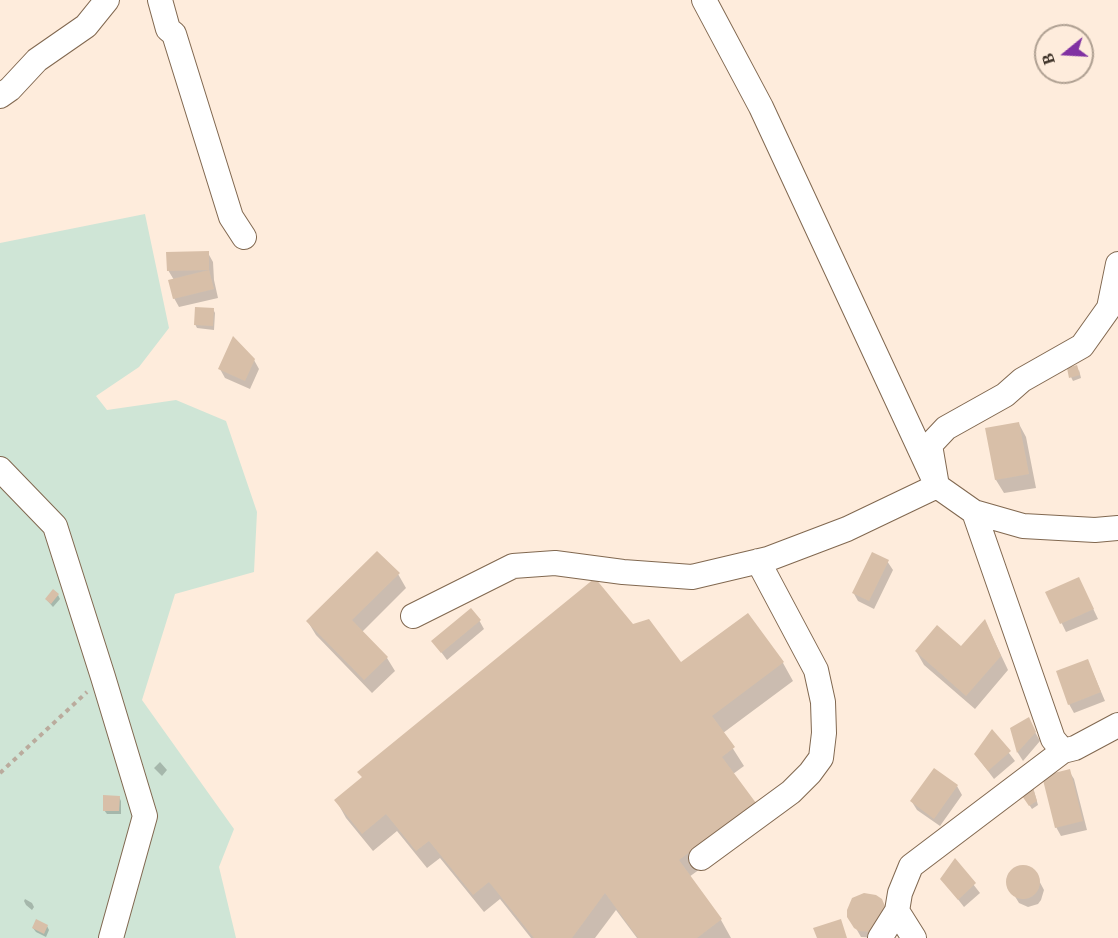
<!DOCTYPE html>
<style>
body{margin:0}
#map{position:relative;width:1118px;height:938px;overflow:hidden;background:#feecdc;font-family:Georgia,serif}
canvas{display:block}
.north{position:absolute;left:1034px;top:24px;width:60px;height:60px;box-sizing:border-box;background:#feecdc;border:2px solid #afa092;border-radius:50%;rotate:252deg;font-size:16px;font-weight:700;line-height:24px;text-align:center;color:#382d23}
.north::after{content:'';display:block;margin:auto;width:21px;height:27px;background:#8031a2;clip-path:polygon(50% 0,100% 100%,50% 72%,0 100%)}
</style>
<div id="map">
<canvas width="1118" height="938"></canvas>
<div class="north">B</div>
</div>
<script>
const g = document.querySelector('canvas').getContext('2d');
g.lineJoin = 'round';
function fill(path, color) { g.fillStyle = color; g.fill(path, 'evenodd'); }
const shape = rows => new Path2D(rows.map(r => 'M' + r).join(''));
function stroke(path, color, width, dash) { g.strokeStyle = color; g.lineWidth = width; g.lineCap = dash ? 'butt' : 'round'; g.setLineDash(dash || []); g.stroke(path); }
fill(shape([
 [145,214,169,328,139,367,96,396,107,410,176,400,226,421,257,512,254,572,175,594,142,700,234,829,219,867,236,938,0,938,0,243]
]), '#cfe5d6');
fill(shape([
 [208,253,213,262,214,280,218,298,179,307,174,298,174,280,168,270],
 [213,309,215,313,214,330,197,328,195,324],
 [254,360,259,369,250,389,225,378,220,369],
 [1079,370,1081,378,1073,381,1071,377],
 [1019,424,1026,437,1036,488,1004,493,996,480,987,429],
 [887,561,893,570,874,609,858,601,853,592],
 [398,574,406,588,362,632,387,658,395,671,372,693,316,635,308,622],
 [1083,587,1098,619,1066,632,1047,593],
 [58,595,60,599,53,607,46,599],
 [748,615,783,663,793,681,723,733,744,766,733,774,765,822,689,877,721,920,731,938,637,938,616,910,595,938,531,938,500,899,484,912,440,858,427,868,397,831,373,851,346,818,336,800,363,778,359,772,632,626,681,664],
 [479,620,484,629,447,660,433,641],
 [985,621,1008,670,975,709,924,665,916,651,961,648],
 [1088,661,1105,701,1074,713,1069,704],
 [1028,719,1040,741,1023,761,1018,753,1012,728],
 [993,732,1015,761,994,779,975,754],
 [160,762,167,770,162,776,154,768],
 [1069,771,1074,779,1087,830,1061,836,1056,827],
 [1032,784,1038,805,1032,809,1018,788],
 [957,786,962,795,940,826,917,810,912,802],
 [119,797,121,801,121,814,107,814,104,810],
 [955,861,980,893,964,907,942,879],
 [1026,866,1034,871,1044,890,1041,900,1038,904,1028,907,1019,903,1008,885,1009,875,1016,868],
 [25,899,32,903,34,907,32,910,26,905,24,901],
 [849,916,880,938,861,937],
 [47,926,49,930,46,937,36,932,33,928]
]), '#0003');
fill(shape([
 [209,251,209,270,167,271,166,252],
 [209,270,214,289,173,299,168,280],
 [195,307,214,308,213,326,194,325],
 [233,336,255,359,245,381,218,369],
 [1077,365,1080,375,1069,378,1067,368],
 [1019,422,1029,474,995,480,985,428],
 [377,551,400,573,352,620,388,657,364,680,306,621],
 [872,552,889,560,869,601,852,593],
 [1079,577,1094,609,1060,624,1045,592],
 [595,578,633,624,649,619,681,662,748,613,784,662,712,716,735,747,722,757,756,803,679,860,722,919,697,938,638,938,605,893,572,938,534,938,489,882,473,895,429,841,416,851,386,814,362,834,334,800,362,777,357,772],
 [53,589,59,594,51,604,45,599],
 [471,608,481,620,441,653,431,641],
 [985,619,1001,656,966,696,915,651,937,625,961,646],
 [1088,659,1101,692,1068,705,1056,671],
 [1029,717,1036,732,1017,753,1010,728],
 [992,729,1011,751,988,771,974,754],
 [934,768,958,785,934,819,910,801],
 [1070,769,1083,821,1055,828,1042,776],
 [1030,778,1037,801,1029,806,1016,787],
 [103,795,120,796,119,811,103,811],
 [955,858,976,883,958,900,940,879],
 '1006 882a17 17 0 1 1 34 0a17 17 0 1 1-34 0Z',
 [864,893,876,895,882,899,887,911,872,932,859,931,854,928,847,917,847,910,852,898],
 [36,919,48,925,44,934,32,928],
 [841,919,847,938,817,938,813,928]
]), '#d8bfa8');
const minor = shape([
 [160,0,168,29,174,34,231,217,244,237],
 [704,0,761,107,937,486,974,512,1023,526,1095,530,1118,528],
 [0,96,10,89,37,60,86,26,107,0],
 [0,469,55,526,103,677,145,816,111,938],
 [974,512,1053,739,1063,751],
 [413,616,513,566,555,563,623,572,692,577,768,559,847,529,937,486,930,445,946,428,1005,395,1022,380,1082,346,1109,308,1118,264],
 [701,858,791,792,810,773,821,758,824,733,823,702,816,670,758,561],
 [880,938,897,911],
 [914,938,897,911,900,893,911,866,1063,751,1075,748,1118,725]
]);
stroke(minor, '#816850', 26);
stroke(shape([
 [0,773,87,692]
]), '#baab9d', 4, [4.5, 4.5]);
stroke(minor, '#fff', 24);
</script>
